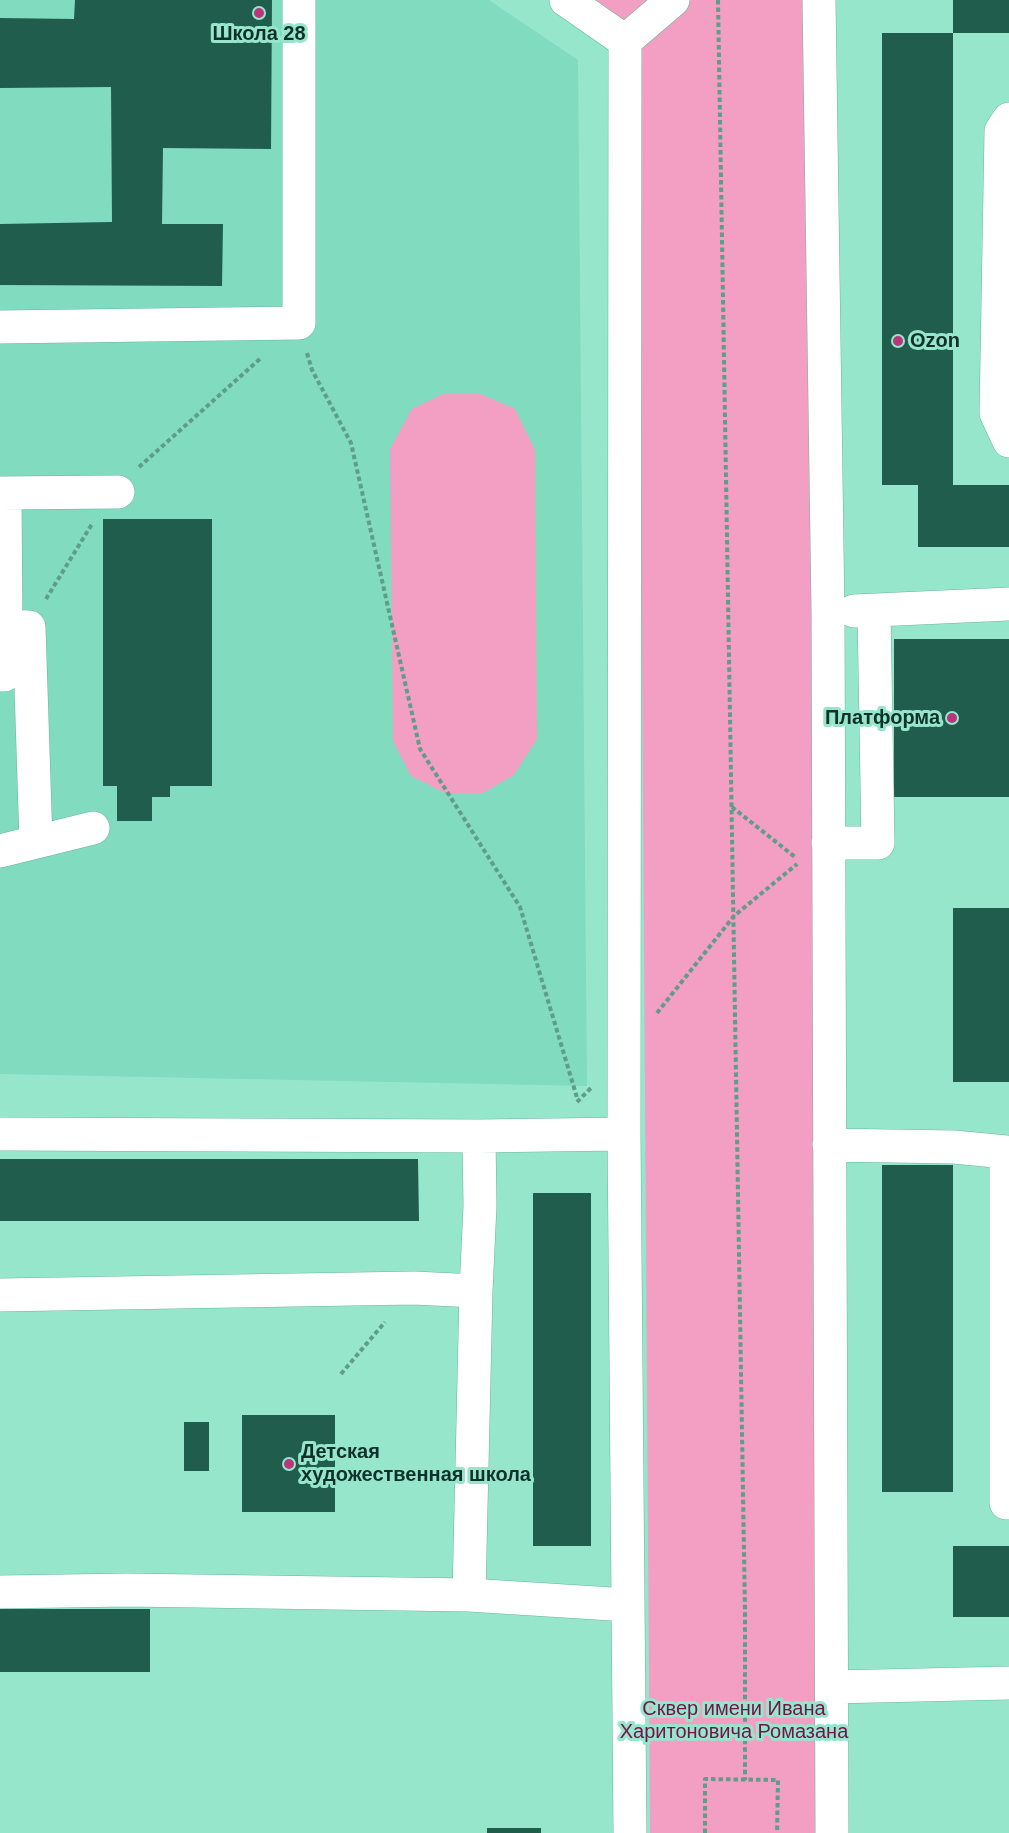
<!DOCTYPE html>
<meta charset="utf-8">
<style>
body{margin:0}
canvas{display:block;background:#96e6cc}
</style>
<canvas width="1009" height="1833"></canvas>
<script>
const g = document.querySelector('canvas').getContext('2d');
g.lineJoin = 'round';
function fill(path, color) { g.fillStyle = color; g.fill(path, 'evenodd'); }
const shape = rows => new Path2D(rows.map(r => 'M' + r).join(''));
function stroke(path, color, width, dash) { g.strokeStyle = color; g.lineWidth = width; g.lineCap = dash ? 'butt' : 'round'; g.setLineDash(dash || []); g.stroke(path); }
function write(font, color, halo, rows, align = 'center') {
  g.font = font + ' Arial,sans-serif'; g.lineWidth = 6; g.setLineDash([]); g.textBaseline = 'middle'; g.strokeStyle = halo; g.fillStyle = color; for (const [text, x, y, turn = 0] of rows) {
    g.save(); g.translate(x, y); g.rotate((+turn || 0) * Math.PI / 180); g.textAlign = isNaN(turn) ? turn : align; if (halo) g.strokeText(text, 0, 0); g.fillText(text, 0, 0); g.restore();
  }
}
fill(shape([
 [0,0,489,0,578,60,587,1086,0,1074]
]), '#81dbbf');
fill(shape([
 [595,0,807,0,820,1833,650,1833,638,72],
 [443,394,480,394,515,409,535,450,537,739,514,775,483,793,445,793,411,776,393,741,390,449,412,409]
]), '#f29fc3');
fill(shape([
 [75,0,272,0,271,149,163,148,162,224,223,224,222,286,0,285,0,224,112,222,111,87,0,88,0,18,74,19],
 [953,0,1009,0,1009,33,953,33],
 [882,33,953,33,953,485,1009,485,1009,547,918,547,918,485,882,485],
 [103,519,212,519,212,786,170,786,170,797,152,797,152,821,117,821,117,786,103,786],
 [894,639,1009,639,1009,797,894,797],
 [953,908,1009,908,1009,1082,953,1082],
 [0,1159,418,1159,419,1221,0,1221],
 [882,1165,953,1165,953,1492,882,1492],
 [533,1193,591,1193,591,1546,533,1546],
 [242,1415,335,1415,335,1512,242,1512],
 [184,1422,209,1422,209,1471,184,1471],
 [953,1546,1009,1546,1009,1617,953,1617],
 [0,1609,150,1609,150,1672,0,1672],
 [487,1828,541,1828,541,1833,487,1833]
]), '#205d4c');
const minor = shape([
 [566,0,625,41],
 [819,0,828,612,832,1833],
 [1009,119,1001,131,996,413,1009,441],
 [0,327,299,323,299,0],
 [0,493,118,492],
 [854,611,1009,604],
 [6,626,29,627,36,842],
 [0,675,4,675,6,626,5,494],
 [828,843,878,843,874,611],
 [0,851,93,828],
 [0,1134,479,1136,624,1134],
 [829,1145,954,1147,1006,1152,1006,1503,1009,1503],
 [476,1291,469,1595,628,1605],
 [0,1295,414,1288,476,1291,480,1206,479,1136],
 [0,1592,127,1590,469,1595],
 [832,1687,1009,1683],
 [630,1833,624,1134,625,41,673,0]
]);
stroke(minor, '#67b59d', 34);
stroke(shape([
 [718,0,745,1612,745,1780],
 [307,353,312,370,351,443,420,749,520,907,578,1101],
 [139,467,261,358],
 [46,599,92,524],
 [732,807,795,857],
 [657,1013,734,916,797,864],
 [577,1102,591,1088],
 [341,1374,385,1322],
 [705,1833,705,1779,778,1780,777,1833]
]), '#5f9c89', 4, [4.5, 3]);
stroke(minor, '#fff', 33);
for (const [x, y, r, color] of [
 [259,13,6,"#b9357c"],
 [898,341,6,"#b9357c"],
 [952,718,6,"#b9357c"],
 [289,1464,6,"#b9357c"]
]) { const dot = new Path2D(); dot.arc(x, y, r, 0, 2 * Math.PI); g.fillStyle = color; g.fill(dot); stroke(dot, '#96e6cc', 2); }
write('bold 20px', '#103128', '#96e6cc', [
 ["Школа 28",259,34,"center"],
 ["Ozon",910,341],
 ["Платформа",940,718,"right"],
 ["Детская",301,1452],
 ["художественная школа",301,1475]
], 'left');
write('20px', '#76124b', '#96e6cc', [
 ["Сквер имени Ивана",734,1709],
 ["Харитоновича Ромазана",734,1732]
]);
</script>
